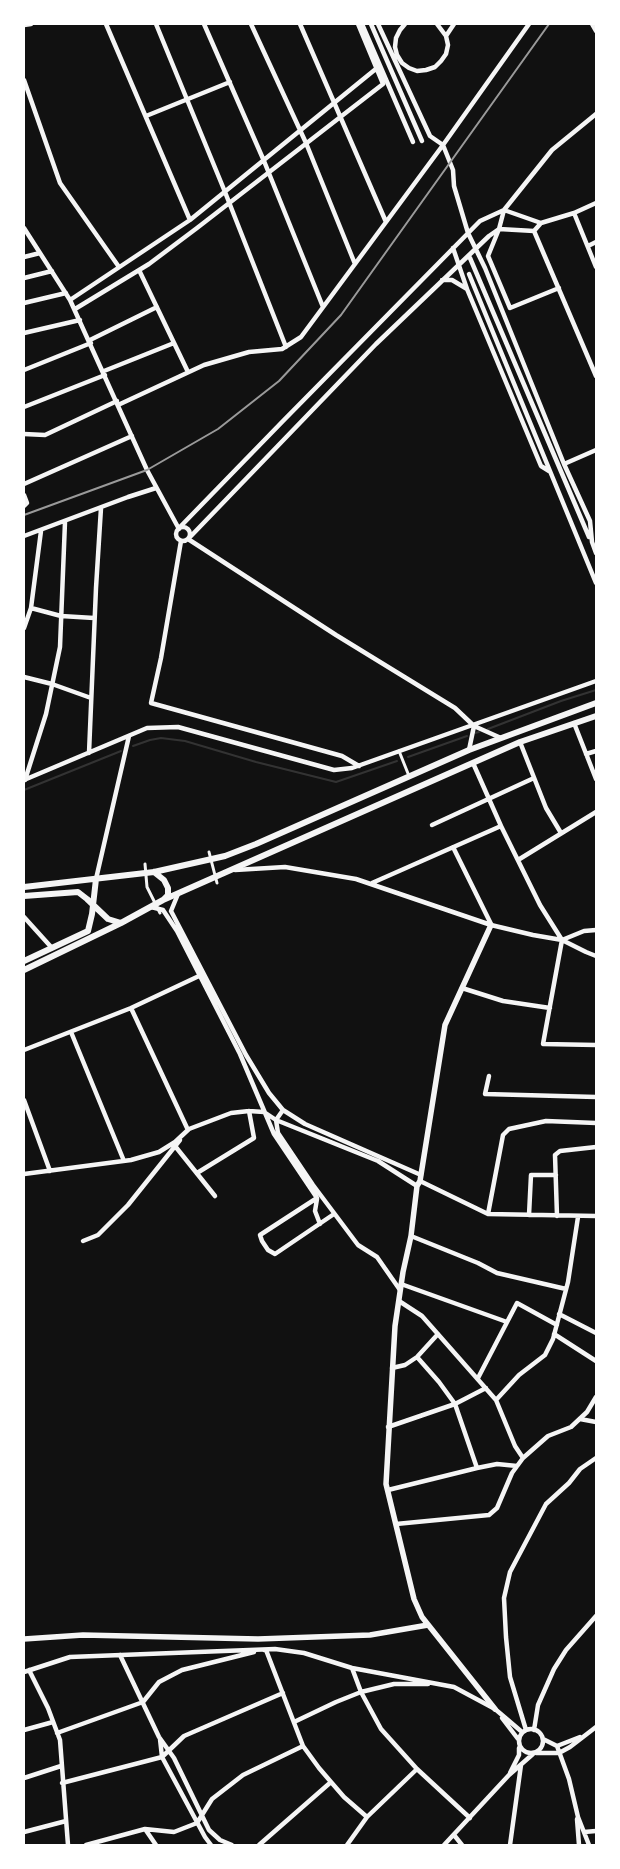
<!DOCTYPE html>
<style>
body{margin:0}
#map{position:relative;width:620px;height:1869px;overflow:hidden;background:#111;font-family:"Titillium Web",sans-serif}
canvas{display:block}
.frame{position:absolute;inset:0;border:25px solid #fff;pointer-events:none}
</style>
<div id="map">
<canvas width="620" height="1869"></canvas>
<div class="frame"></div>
</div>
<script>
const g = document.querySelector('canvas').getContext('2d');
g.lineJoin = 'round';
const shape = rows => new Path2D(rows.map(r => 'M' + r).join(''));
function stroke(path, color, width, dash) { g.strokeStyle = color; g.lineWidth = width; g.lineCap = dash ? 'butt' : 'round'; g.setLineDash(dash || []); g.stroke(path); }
stroke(shape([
 [488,729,561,701,596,690],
 [475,733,479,732],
 [133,746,150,740,161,738,185,741,256,762,336,782,397,761],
 [408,757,467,736],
 [24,790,121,751]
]), '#333', 2);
stroke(shape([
 [399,751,409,776],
 [209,852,217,883],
 [145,864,147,887,160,913]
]), '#f5f5f5', 3);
stroke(shape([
 [106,24,190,220],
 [156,24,225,192,286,347],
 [204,24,264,161,323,307],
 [251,24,306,143,355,264],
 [300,24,386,222],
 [362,24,413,142],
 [371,24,422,141],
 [378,24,430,136,443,145,453,170,454,186,468,233,485,268,564,464,590,521,592,542,596,553],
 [405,24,400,30,396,38,395,47,397,55,402,63,409,68,417,71,426,70,435,67,441,61,446,54,448,45,446,36,437,24],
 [592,24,596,31],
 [24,25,31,24],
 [446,36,454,24],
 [24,80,60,183,119,267],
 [146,116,230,82],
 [574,213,596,267],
 [541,223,504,210,499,229,488,256,510,308,559,288],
 [24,228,70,300,147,470,179,529],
 [534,231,596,376],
 [534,231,541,223,574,213,596,203],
 [588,246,596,242],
 [453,248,467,289],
 [24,257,40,253],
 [470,258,589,537],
 [139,270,188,372],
 [469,274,596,583],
 [24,278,52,271],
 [442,280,452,280,467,289,541,466,549,471],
 [70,300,190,220,377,68],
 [24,303,66,293],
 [75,309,149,264,197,228,383,84,358,24],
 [24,333,80,320],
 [90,340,157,307],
 [24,370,91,343],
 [104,371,174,343],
 [118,405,204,365,249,352,282,349,301,337,443,145,529,24],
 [24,407,105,375],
 [24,434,45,435,117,401],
 [564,464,596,450],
 [24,484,132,436],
 [24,495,27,503,24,506],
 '176 534a7 7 0 1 1 14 0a7 7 0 1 1-14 0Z',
 [179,528,283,421,480,221,504,210,552,150,596,114],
 [24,536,128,497,156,488],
 [190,537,376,344,489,236,499,229,534,231],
 [188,539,336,635,455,708,474,726,501,738],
 [181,541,161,658,151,703,342,756,359,766],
 [31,608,61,616,94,618],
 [24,628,31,608,41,531],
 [24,677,52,684,91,698],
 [574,723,596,779],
 [520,742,546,808,561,833],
 [469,750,474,726],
 [89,753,96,588,101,508],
 [586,754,596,751],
 [473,763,501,826,540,905,562,940],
 [24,780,147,728,178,727,334,770,352,768,596,681],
 [25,780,46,714,60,647,65,522],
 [432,825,534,778],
 [453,847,491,924],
 [518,860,596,812],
 [235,870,285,867,356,879,491,925,533,935,562,940,584,931,596,930],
 [96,879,129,736],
 [372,883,501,826],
 [178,894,171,911,246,1055,269,1093,283,1110,305,1124,421,1175],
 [151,907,163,910,177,931,240,1054,274,1134,317,1198,260,1235,262,1241,268,1250,275,1254,334,1214],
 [24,917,52,948],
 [562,940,543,1044,596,1045],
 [562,940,586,952,596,956],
 [462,988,503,1001,550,1008],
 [131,1008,188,1130],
 [71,1032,124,1161],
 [24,1050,131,1008,199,976],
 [489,1076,485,1094,596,1097],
 [24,1100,50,1171],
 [283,1110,276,1120,278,1133,313,1185,358,1245,377,1257,400,1290],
 [175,1146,215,1196],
 [197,1173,254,1138,249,1111],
 [24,1174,131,1160,159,1152,175,1142,189,1129,231,1113,249,1111,264,1112,276,1120,378,1161,417,1186],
 [420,1181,488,1214,596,1216],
 [317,1199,315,1211,320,1224],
 [488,1214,503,1135,509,1129,546,1121,596,1123],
 [529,1215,531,1175,556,1175],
 [557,1216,555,1155,560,1151,596,1147],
 [411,1236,478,1263,497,1273,566,1289],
 [83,1241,98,1235,128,1205,180,1140],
 [401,1284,507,1322],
 [399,1301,422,1316,496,1400,515,1446,523,1458],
 [559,1314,596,1333],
 [554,1334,596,1361],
 [417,1357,439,1382,455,1404,477,1468],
 [392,1368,405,1365,417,1357,438,1334],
 [478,1378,517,1303,557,1325],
 [496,1400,519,1375,545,1355,553,1339,568,1282,578,1217],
 [580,1419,596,1422],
 [388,1427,455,1404,486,1388],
 [388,1490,477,1468,497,1464,517,1466],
 [396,1524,489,1515,497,1508,512,1473,523,1458,548,1436,571,1427,587,1412,596,1397],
 [264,1650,266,1650,303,1746,319,1768,331,1782,344,1797,367,1817],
 [120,1655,159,1737,174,1758,209,1830,220,1840,232,1845],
 [352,1668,361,1692,381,1729,417,1769,470,1818],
 [29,1670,48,1708,60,1740,68,1845],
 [24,1672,70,1657,275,1649,304,1653,352,1668,454,1687,495,1709,522,1732],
 [502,1718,518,1739],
 [294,1722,336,1702,361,1692,394,1684,428,1684],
 '519 1741a12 12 0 1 1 24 0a12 12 0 1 1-24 0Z',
 [24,1730,53,1722],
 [526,1730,510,1677,506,1637,504,1598,510,1572,546,1504,569,1483,580,1469,596,1458],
 [534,1730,538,1705,554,1669,566,1650,596,1616],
 [57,1733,143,1702,159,1682,182,1670,254,1652],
 [160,1739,162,1757,205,1837,211,1845],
 [543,1739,557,1746,580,1737],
 [557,1746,569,1779,578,1817,589,1845],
 [536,1753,559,1753,570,1747,596,1727],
 [510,1773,519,1755,519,1748],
 [24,1778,61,1766],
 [62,1783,162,1757,184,1736,283,1693],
 [577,1819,579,1845],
 [145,1829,156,1845],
 [24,1832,66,1821],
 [584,1832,596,1831],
 [454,1835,462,1845],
 [86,1845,145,1829,174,1832,197,1823,212,1799,243,1775,303,1746],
 [259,1845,331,1782],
 [347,1845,367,1817,417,1769],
 [444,1845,509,1775,533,1754],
 [510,1845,521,1765]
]), '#f5f5f5', 4.5);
stroke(shape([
 [491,925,445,1025,420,1181,417,1186,411,1236,403,1272,395,1326,386,1484,414,1599,422,1617,495,1709],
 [24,1639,83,1635,258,1639,370,1635,428,1625]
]), '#f5f5f5', 5.5);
stroke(shape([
 [154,872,164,880,168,888,168,895,164,899],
 [24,887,154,872,225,856,256,844,469,750,596,703],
 [24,896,78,892,87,899,108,919,121,923,163,900,520,742,596,716],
 [24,961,88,931,92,914,96,879],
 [24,970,121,923]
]), '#f5f5f5', 6);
stroke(shape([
 [24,515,147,470,218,429,279,381,341,315,549,24]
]), '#9a9a9a', 2);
</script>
